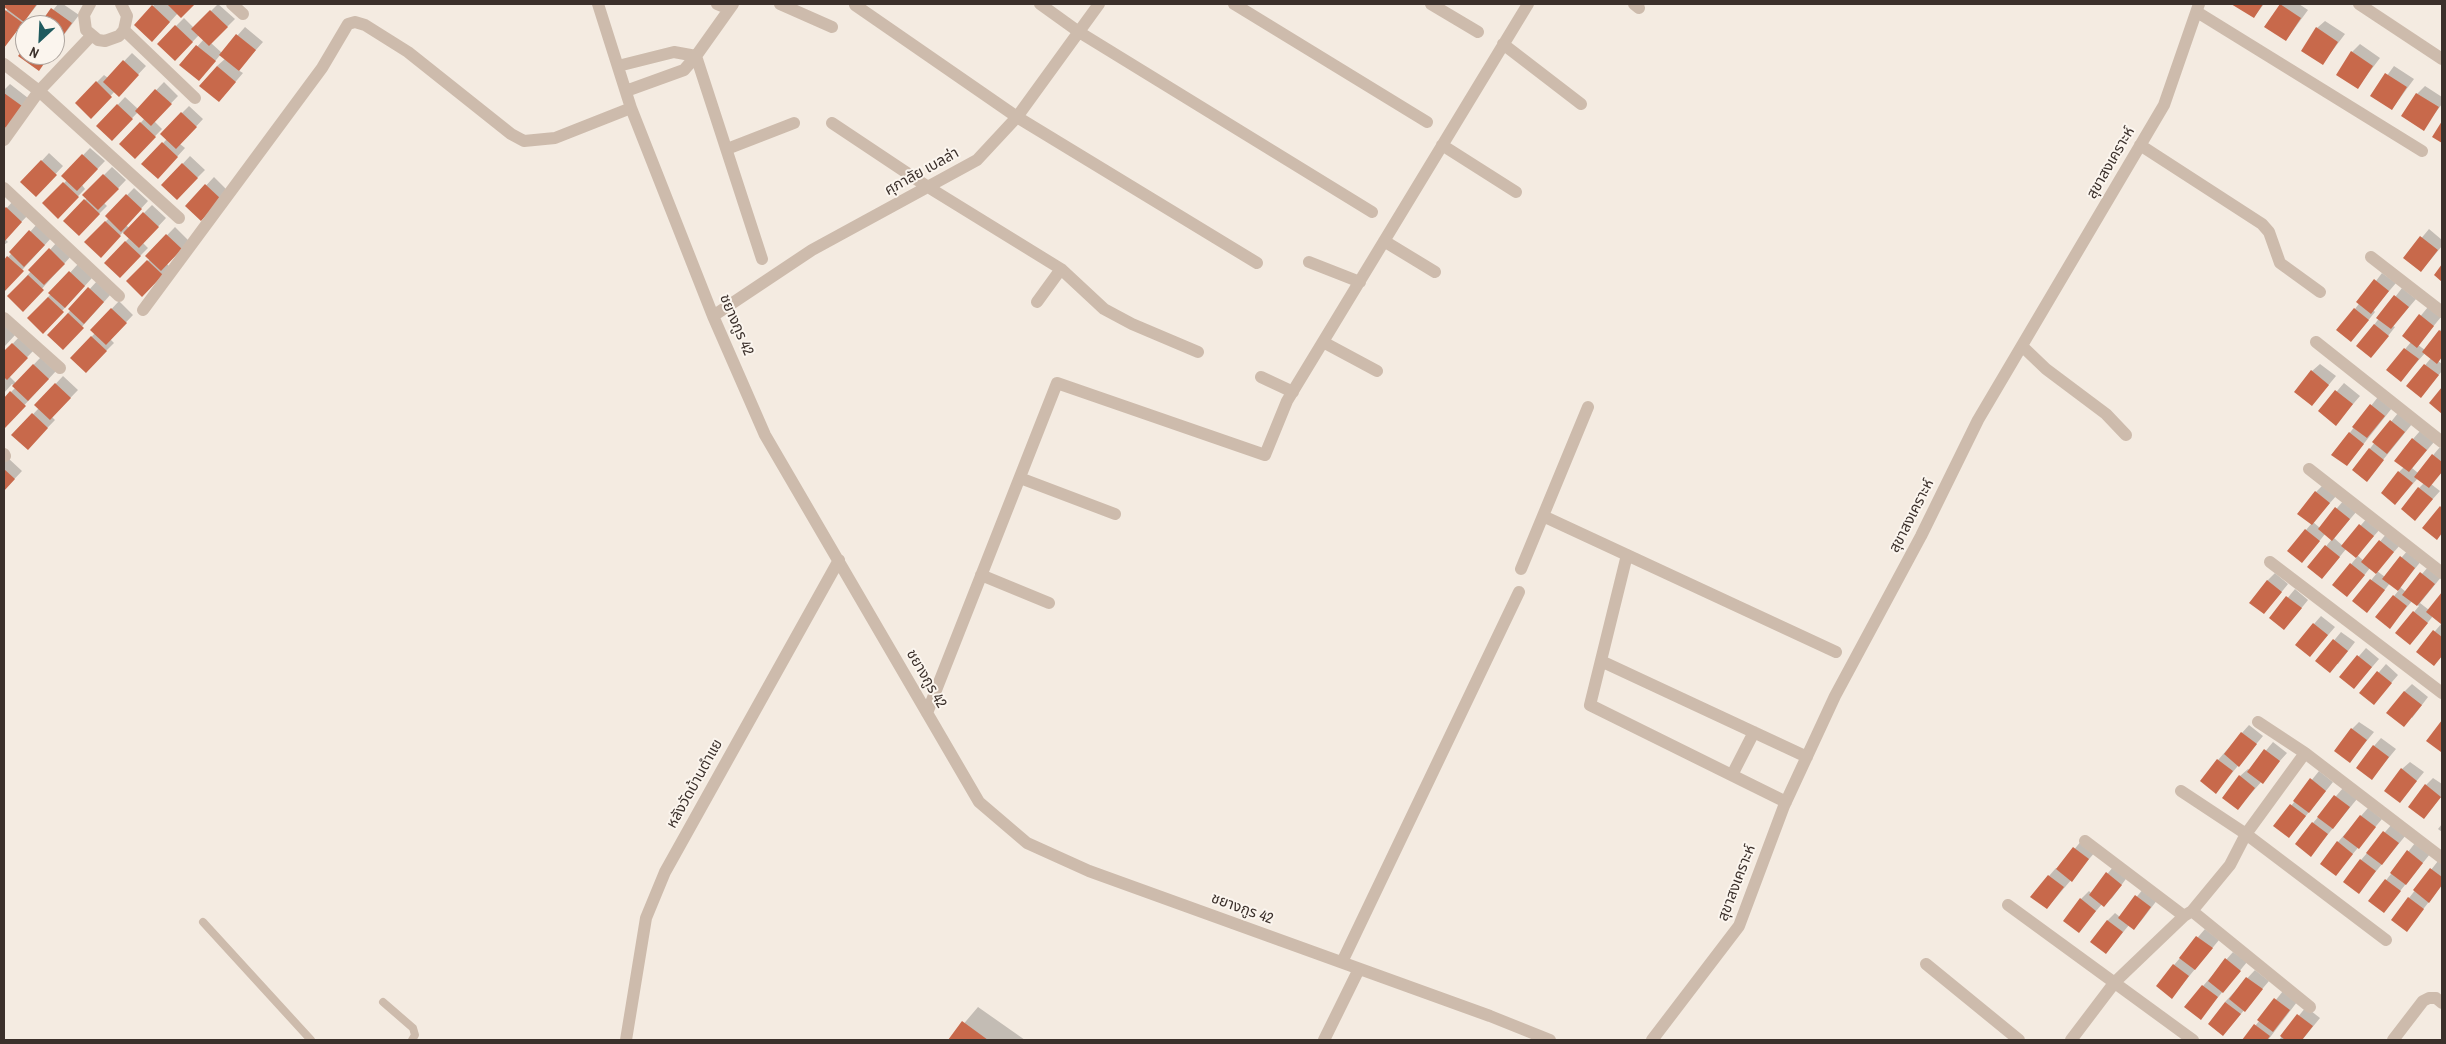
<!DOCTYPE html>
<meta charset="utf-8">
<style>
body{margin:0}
#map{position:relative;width:2446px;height:1044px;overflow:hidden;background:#f4ebe1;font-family:"Archivo Narrow",sans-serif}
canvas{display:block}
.frame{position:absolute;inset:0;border:5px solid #3b302b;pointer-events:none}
.north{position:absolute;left:15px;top:15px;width:50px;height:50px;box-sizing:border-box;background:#fbf5ee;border:1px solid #aea6a0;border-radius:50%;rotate:205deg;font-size:14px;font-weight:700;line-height:20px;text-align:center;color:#3b302b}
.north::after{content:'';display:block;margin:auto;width:18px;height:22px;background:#1f5a5e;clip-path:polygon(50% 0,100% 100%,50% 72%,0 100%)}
</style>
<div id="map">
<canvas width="2446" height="1044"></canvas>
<div class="frame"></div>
<div class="north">N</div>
</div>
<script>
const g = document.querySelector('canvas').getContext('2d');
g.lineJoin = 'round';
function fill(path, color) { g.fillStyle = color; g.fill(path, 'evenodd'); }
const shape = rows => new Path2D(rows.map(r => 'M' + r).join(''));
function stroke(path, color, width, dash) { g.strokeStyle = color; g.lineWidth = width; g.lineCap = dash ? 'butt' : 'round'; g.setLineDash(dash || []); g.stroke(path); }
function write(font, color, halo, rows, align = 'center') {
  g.font = font + ' "Archivo Narrow","Noto Sans Thai",sans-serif'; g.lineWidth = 4; g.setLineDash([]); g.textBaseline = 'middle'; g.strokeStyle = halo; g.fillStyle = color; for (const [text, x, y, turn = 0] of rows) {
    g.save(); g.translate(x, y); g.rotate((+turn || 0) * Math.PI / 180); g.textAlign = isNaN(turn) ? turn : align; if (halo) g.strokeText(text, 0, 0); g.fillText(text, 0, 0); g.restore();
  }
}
fill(shape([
 [8,4,38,4,4,46,4,14,8,8,6,7],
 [58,4,63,4,79,15,60,40,61,41,55,50,55,25,41,25],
 [155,4,193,4,181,16,178,13,160,33,135,25],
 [218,4,235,19,211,43,222,53,245,27,263,42,238,70,243,73,226,93,217,66,226,58,221,54,206,72,181,65,204,39,199,35,175,60,158,44,184,18,194,28],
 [2234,4,2264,4,2254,17],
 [2281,4,2299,4,2308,10,2286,40,2266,27],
 [2325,21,2345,34,2323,63,2317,28],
 [2360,44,2380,58,2358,87,2352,52],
 [132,53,146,66,119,95,115,91,91,117,76,103,104,75,108,78],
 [2394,66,2414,79,2392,109,2372,96],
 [164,82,178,96,154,121,162,129,135,157,121,144,145,118,138,112,112,139,98,126,125,97,138,109],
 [10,84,28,98,4,131,4,90],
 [2425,86,2442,97,2442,104,2423,129,2417,94],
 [189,106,203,119,180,144,185,148,165,170,143,164,167,139,182,113],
 [90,148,105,161,82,185,85,189,58,217,44,203,67,180,63,176],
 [49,153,63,166,36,195,22,182],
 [190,156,205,170,177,198,163,185],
 [112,167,126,180,104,203,107,206,79,234,65,221,87,198,84,195],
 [214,177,228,191,201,219,187,206],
 [134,188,148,201,126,225,129,228,152,205,166,218,143,243,148,248,120,276,106,262,129,238,123,232,101,256,86,242,109,218,107,216],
 [14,200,29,214,5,239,8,242,4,245,4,211],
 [37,224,52,237,4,290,4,262],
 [175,227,189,241,167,264,170,267,142,295,128,281,150,259,147,256],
 [2429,229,2442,240,2442,246,2421,271,2405,258],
 [57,242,72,255,23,310,9,296],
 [78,264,92,278,43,332,29,318],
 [2382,273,2396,283,2373,310,2375,312,2358,333,2355,309],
 [97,281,111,294,63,348,49,334],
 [2402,288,2416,299,2393,326,2395,327,2378,349,2374,325],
 [119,301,133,315,110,339,114,343,86,371,72,358,95,333,92,330],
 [2428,307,2441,317,2418,345,2425,350,2442,328,2442,357,2438,361,2442,364,2442,371,2421,396,2408,386,2431,358,2425,353,2401,380,2388,370,2411,342,2404,336],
 [4,322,16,334,4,347],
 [20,336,34,350,9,376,16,383,41,357,56,371,5,426,4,399,16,387,12,384,4,393,4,353],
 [2320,364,2336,376,2312,405,2312,371],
 [63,376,78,390,52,417,55,420,28,448,13,435,39,408,36,405],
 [2344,383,2360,396,2336,424,2320,411],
 [2378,397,2392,408,2347,465,2333,454],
 [2398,413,2412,424,2366,481,2353,470],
 [2420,431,2434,442,2412,468,2418,473,2440,447,2442,449,2442,472,2431,484,2440,491,2415,519,2419,488,2424,483,2418,478,2395,504,2399,472,2404,467,2413,439],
 [8,458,22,471,4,490,4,461],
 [2324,484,2337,495,2313,522,2320,528,2344,500,2357,511,2334,538,2343,546,2368,517,2381,528,2357,555,2364,561,2387,533,2401,544,2377,571,2385,577,2408,550,2422,560,2400,587,2406,592,2429,566,2442,576,2420,603,2429,610,2442,594,2441,622,2433,616,2417,636,2397,633,2419,606,2412,601,2390,627,2377,617,2399,590,2390,583,2374,604,2354,601,2377,573,2370,568,2354,588,2334,585,2357,557,2346,549,2329,570,2309,567,2332,539,2325,534,2309,554,2306,530,2312,523,2316,492],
 [2275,573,2288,584,2271,605,2267,581],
 [2295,589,2308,600,2291,621,2271,618],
 [2321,616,2335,627,2310,656,2314,624],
 [2442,623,2442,656,2434,664,2418,651],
 [2341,632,2355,642,2338,664,2317,661],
 [2366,648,2379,659,2354,688,2341,677],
 [2386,664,2398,675,2374,703,2361,693],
 [2412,684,2428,697,2412,718,2404,692],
 [2359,722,2374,732,2350,761,2352,729],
 [2249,725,2263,736,2216,792,2218,760],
 [2381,738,2396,749,2372,778,2374,746],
 [2273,742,2287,753,2238,808,2240,776,2248,769,2250,770],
 [2410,762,2424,772,2400,801,2402,769],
 [2319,771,2333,782,2289,837,2275,826],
 [2433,778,2442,784,2442,796,2424,817,2426,785],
 [2343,788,2357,799,2311,855,2313,823],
 [2368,808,2382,819,2336,874,2338,842],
 [2392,824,2406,835,2359,892,2361,860],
 [2442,824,2442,832,2438,829],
 [2082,840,2096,851,2047,908,2049,876,2056,868,2058,869],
 [2415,843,2430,854,2384,911,2370,901],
 [2438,861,2442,864,2442,885,2407,930,2409,898],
 [2114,866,2128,876,2112,898,2104,905,2102,904,2079,931,2081,899,2089,891,2091,893],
 [2144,888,2158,899,2141,921,2134,928,2129,925,2106,953,2091,942,2108,920,2115,913,2120,917],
 [2205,929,2219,940,2172,997,2174,965],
 [2233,952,2247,962,2201,1018,2203,986],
 [2255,970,2269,981,2223,1035,2225,1002],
 [2283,991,2297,1002,2268,1040,2244,1040],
 [978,1007,1025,1040,950,1040],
 [2306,1007,2320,1018,2302,1040,2279,1040]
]), '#0003');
fill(shape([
 [6,4,37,4,24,22,4,7],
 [167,4,195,4,181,18],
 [2231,4,2263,4,2254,18],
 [2280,4,2301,18,2286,41,2264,27],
 [152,5,170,22,152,42,134,25],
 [51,8,72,23,56,45,55,25,39,25],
 [5,10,23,23,4,48,4,12],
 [210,10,228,27,209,46,191,29],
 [175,25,193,42,175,61,157,44],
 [2316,27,2338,42,2323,65,2301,51],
 [236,34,256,50,239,71,219,55],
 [196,45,216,61,199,81,179,65],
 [25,47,25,55,50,55,39,71,18,56],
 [2351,51,2373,66,2358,89,2336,75],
 [123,60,139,75,119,97,103,82],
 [217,66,236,82,219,102,199,86],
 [2385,73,2407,87,2392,110,2370,96],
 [96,81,112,97,91,119,75,103],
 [155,89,172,104,151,126,135,111],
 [4,93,22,106,6,128,4,126],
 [2416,93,2439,107,2424,131,2401,116],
 [117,104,133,119,112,141,96,126],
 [181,112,197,127,176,149,160,134],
 [2442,121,2442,143,2432,137],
 [140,122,156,137,135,159,119,144],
 [162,142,178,157,158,179,141,164],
 [82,154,98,169,77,191,61,176],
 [41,160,57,175,36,197,20,182],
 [182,163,198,178,177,200,161,185],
 [103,174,119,189,98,210,82,195],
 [63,182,79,197,58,219,42,203],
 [205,184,221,199,201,221,185,206],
 [126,194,142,209,121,232,105,216],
 [84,199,100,214,79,236,63,221],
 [6,207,22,222,4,242,4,209],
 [143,212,159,227,139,248,123,233],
 [105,221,121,236,101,258,84,242],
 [29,230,45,245,24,267,9,252],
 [166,234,182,249,161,271,145,256],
 [2420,236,2438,250,2421,272,2403,258],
 [125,241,141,256,120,278,104,263],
 [49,248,65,264,44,285,28,270],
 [7,256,24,271,4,292,4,260],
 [147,260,163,275,142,297,126,281],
 [2442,264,2442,282,2434,275],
 [69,271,85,286,65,308,48,293],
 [28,275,44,290,23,312,7,296],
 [2374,279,2389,291,2371,314,2356,302],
 [88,287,104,302,84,324,68,309],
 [2394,295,2409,307,2391,329,2376,318],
 [48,297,64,312,43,334,27,318],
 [111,308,127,323,106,345,90,330],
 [2354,308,2369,320,2351,342,2336,330],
 [68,313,84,328,63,350,47,335],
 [2419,314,2434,326,2417,348,2402,336],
 [2374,324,2389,336,2371,358,2356,346],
 [2439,330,2442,332,2442,357,2437,364,2422,352],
 [91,336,107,351,86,373,70,358],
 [12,343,28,358,7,380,4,377,4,351],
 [2404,348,2419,359,2401,382,2386,370],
 [33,364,49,379,28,401,12,386],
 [2424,364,2439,375,2421,398,2406,386],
 [2311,370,2329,385,2312,406,2294,392],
 [55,383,71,398,50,420,34,405],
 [2442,387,2442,414,2429,403],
 [2335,390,2353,404,2336,426,2318,411],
 [10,391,26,406,5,428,4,398],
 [2370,404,2385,416,2367,438,2352,427],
 [32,413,48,428,28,450,11,435],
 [2390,420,2405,432,2387,454,2372,442],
 [2349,432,2364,444,2347,466,2331,455],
 [2412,438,2427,450,2409,472,2394,461],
 [2369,448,2384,460,2367,482,2352,470],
 [2432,454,2442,462,2442,472,2429,488,2414,477],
 [4,469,15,479,4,491],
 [2398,471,2413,483,2395,505,2381,493],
 [2418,487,2433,499,2415,521,2401,509],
 [2315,491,2330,503,2312,525,2297,514],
 [2440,506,2442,508,2442,533,2437,540,2422,528],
 [2335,507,2350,519,2332,541,2318,529],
 [2359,524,2374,536,2356,558,2341,546],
 [2305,529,2320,541,2302,563,2287,551],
 [2379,540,2394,552,2376,574,2361,562],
 [2325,545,2340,557,2322,579,2307,567],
 [2400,556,2415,568,2398,591,2382,579],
 [2350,563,2365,575,2347,597,2332,585],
 [2420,572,2435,584,2417,606,2402,595],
 [2370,579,2385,590,2367,613,2352,601],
 [2267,580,2282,592,2264,614,2249,603],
 [2442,592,2442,623,2441,624,2426,612],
 [2393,595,2407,606,2390,629,2375,617],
 [2286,596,2302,608,2284,630,2269,618],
 [2413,611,2428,623,2410,645,2395,633],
 [2313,623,2328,635,2310,657,2295,645],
 [2433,630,2442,637,2442,656,2434,666,2416,652],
 [2333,639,2348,651,2330,673,2315,661],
 [2357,655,2372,667,2354,689,2339,677],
 [2377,671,2392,683,2374,705,2359,693],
 [2404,691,2422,705,2404,727,2386,713],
 [2442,720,2442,751,2441,752,2426,741],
 [2351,728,2367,740,2350,763,2334,751],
 [2241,732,2257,744,2239,767,2224,754],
 [2373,745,2389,757,2372,780,2356,768],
 [2264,749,2280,761,2263,784,2247,772],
 [2217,759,2233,771,2216,794,2200,781],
 [2401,768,2417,781,2400,803,2384,791],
 [2239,775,2255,788,2238,810,2222,798],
 [2310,778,2326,791,2309,813,2293,801],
 [2425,784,2441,797,2424,819,2408,807],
 [2334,795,2350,807,2333,829,2317,817],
 [2290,804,2306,816,2289,838,2273,826],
 [2360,815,2376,827,2359,849,2343,837],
 [2312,822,2328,834,2311,857,2295,844],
 [2383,831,2399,843,2382,865,2366,853],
 [2337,841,2353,854,2336,876,2320,864],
 [2073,847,2089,859,2072,882,2056,869],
 [2407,850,2423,863,2406,885,2390,873],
 [2360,859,2376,871,2359,894,2343,882],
 [2430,868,2442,877,2442,885,2429,903,2413,890],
 [2106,872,2122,885,2104,907,2089,895],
 [2048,875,2064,887,2047,909,2030,897],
 [2385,879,2401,891,2384,913,2368,901],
 [2135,895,2151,907,2134,930,2118,918],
 [2408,897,2424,909,2407,932,2391,920],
 [2080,898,2096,911,2079,933,2063,921],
 [2107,920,2123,932,2106,954,2090,942],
 [2196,936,2213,948,2195,970,2179,958],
 [2225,958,2241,971,2223,993,2208,981],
 [2173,964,2189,976,2172,999,2156,986],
 [2246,977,2263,989,2245,1012,2229,999],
 [2202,985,2218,997,2201,1020,2184,1007],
 [2274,998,2290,1010,2273,1032,2257,1020],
 [2225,1002,2241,1014,2223,1036,2208,1024],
 [2297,1014,2313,1026,2302,1040,2285,1040,2280,1036],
 [962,1021,988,1040,948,1040],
 [2254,1024,2270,1036,2267,1040,2242,1040]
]), '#c8694b');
stroke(shape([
 [203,922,311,1040],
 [383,1002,413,1028,415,1035,412,1040]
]), '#cdbbac', 8);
stroke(shape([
 [90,4,84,15,86,30,98,40,105,41,119,36,124,30,127,16,121,4],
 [232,4,243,14],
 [598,4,631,108,713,316,765,435,979,802,1027,843,1089,871,1490,1016,1550,1040],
 [717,4,729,9],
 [733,4,696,56,762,259],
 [780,4,832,27],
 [1040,4,1079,32,1372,212],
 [1234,4,1427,122],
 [1431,4,1478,32],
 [1634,4,1639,8],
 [2359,4,2442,59],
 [855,5,1017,117,1257,263],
 [2197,12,2422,151],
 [124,30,195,98],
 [1503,44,1581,104],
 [4,64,39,91,179,218],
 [618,66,674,52,696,56,684,70,626,91],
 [832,123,928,187,1061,269,1104,309,1132,324,1198,352],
 [4,140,39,91,91,36],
 [1442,145,1516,192],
 [2140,145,2262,224,2269,232,2280,263,2320,292],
 [727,149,794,123],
 [4,188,119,296],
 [1384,241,1435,272],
 [2371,257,2442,312],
 [1309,262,1360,282],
 [1037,302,1061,269],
 [143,310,322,68,348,24,355,22,365,25,408,52,511,134,524,141,555,138,631,108],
 [713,316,812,250,977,160,1017,117,1099,4],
 [4,318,60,368],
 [1323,342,1377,371],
 [2316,342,2442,442],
 [2023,347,2046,369,2106,414,2126,435],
 [1261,377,1293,392],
 [4,454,5,456],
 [2309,469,2442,573],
 [1020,478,1115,514],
 [1543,516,1836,652],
 [1627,555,1590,705,1786,802],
 [2270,562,2442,693],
 [1521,569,1588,407],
 [981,575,1049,603],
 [1601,661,1807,757],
 [927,713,1057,383,1265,455,1287,401,1528,4],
 [2258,722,2305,753,2442,858],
 [1732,775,1754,732],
 [2181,791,2246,834,2386,940],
 [2085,841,2184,916],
 [2008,905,2193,1040],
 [2192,911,2310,1007],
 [1342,962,1519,592],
 [1926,964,2019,1040],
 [626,1040,646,918,665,872,839,560],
 [1324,1040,1359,969],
 [1652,1040,1739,926,1784,806,1835,696,1921,536,1978,420,2164,105,2199,4],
 [2071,1040,2115,982,2184,916,2192,911,2230,865,2246,834,2305,753],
 [2393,1040,2423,1001,2429,998,2436,998,2442,1003]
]), '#cdbbac', 12);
write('15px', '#3b302b', '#fbf5ee', [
 ["สุขาสงเคราะห์",2111,163,-60],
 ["ศุภาลัย เบลล่า",922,172,-29],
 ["ชยางกูร 42",736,325,67],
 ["สุขาสงเคราะห์",1912,516,-63],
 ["ชยางกูร 42",926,679,60],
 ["หลังวัดบ้านตำแย",695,784,-61],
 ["สุขาสงเคราะห์",1737,883,-69],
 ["ชยางกูร 42",1242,909,20]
]);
</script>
